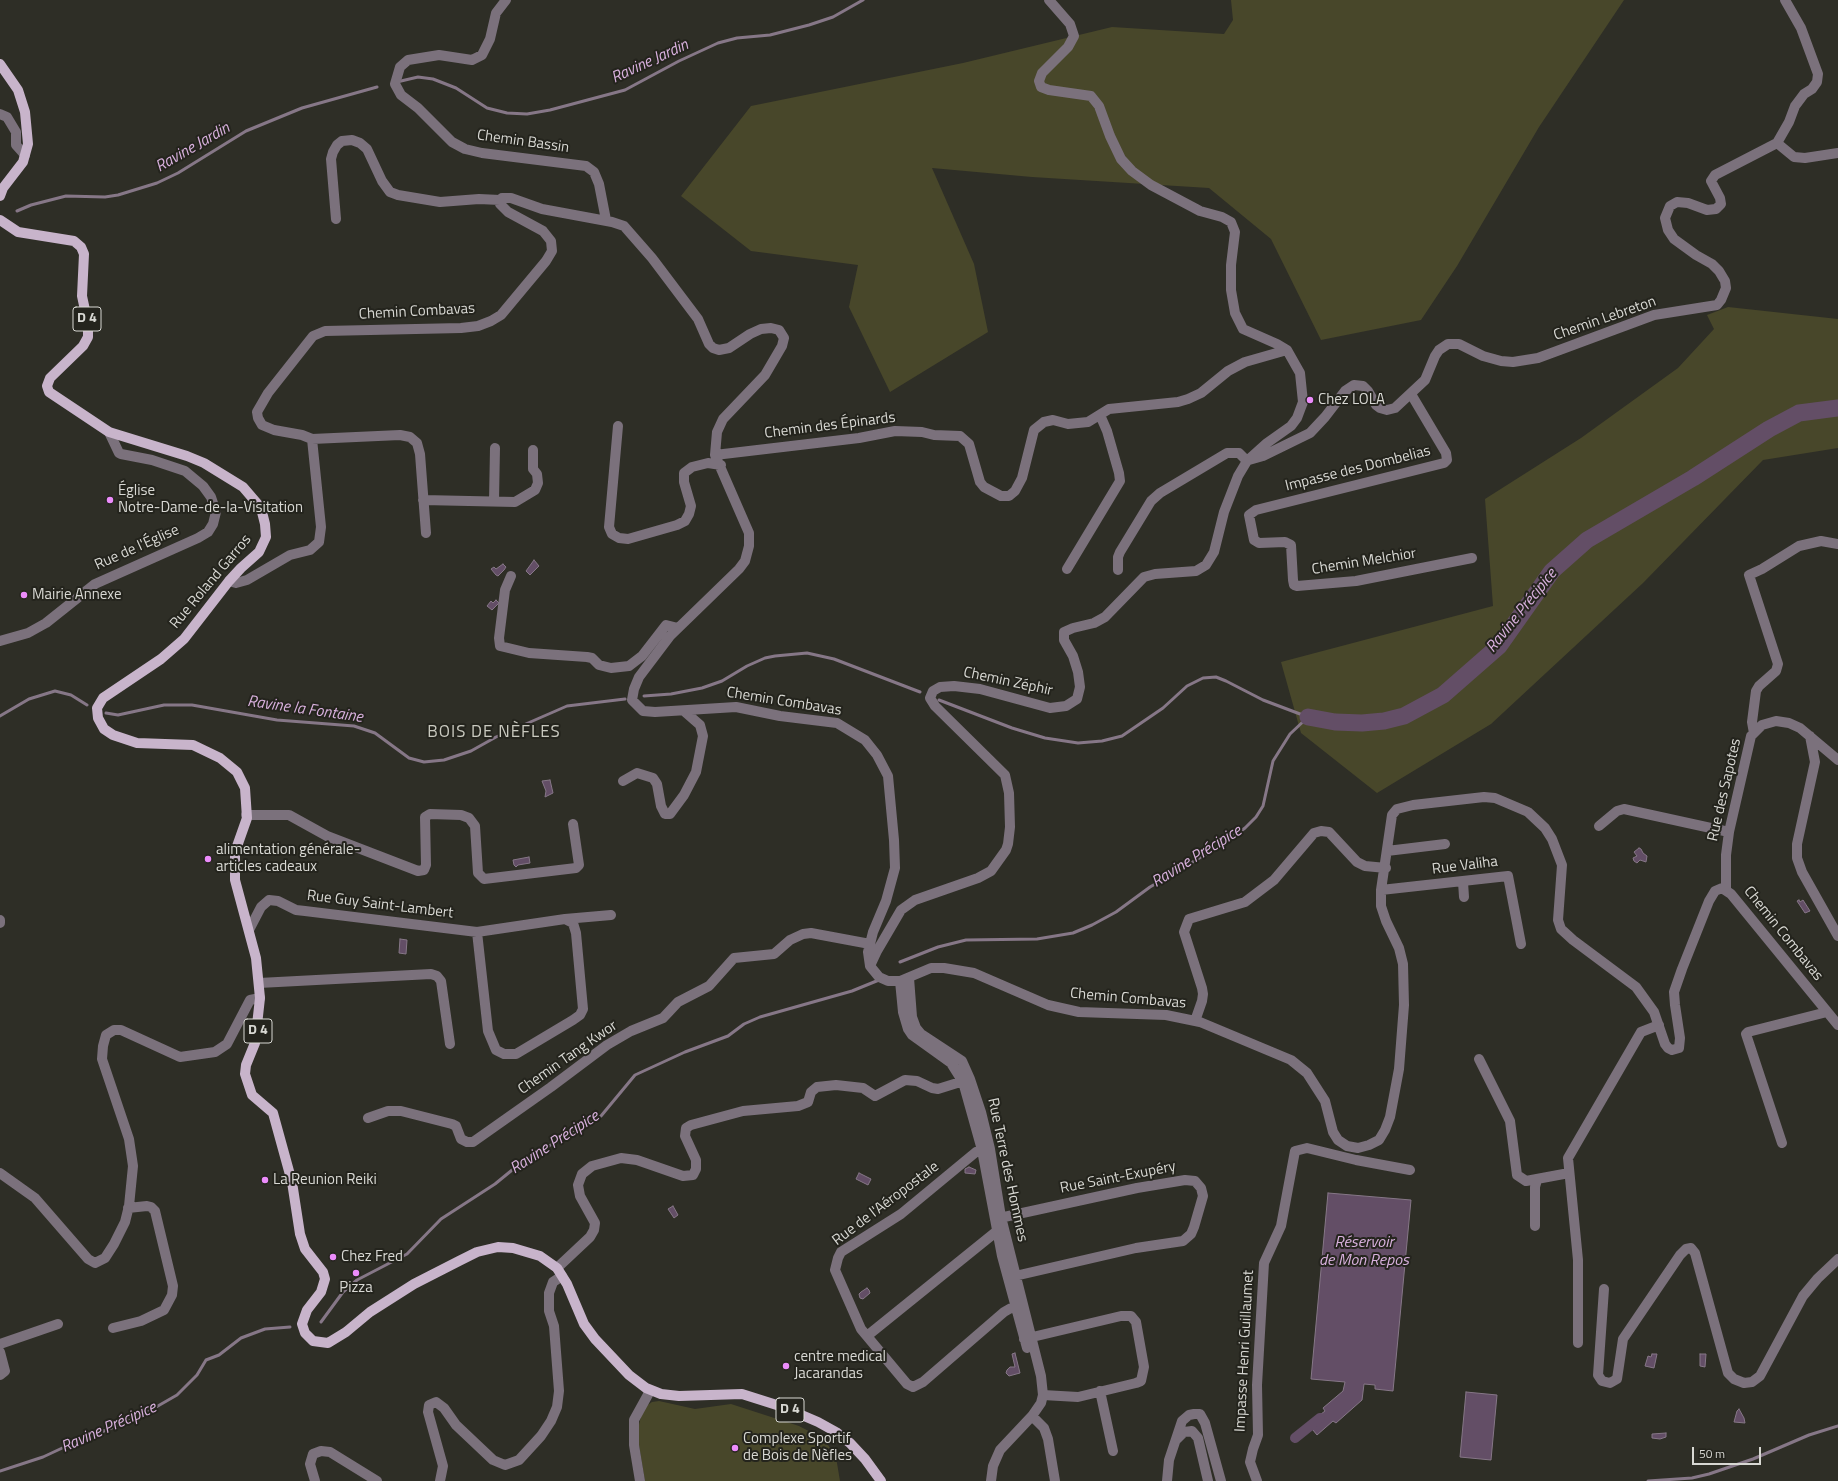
<!DOCTYPE html>
<meta charset="utf-8">
<style>
body{margin:0}
#map{position:relative;width:1838px;height:1481px;overflow:hidden;background:#2e2e26;font-family:"Titillium Web",sans-serif}
canvas{display:block}
.scale{position:absolute;left:1692px;top:1447px;width:69px;height:18px;box-sizing:border-box;border:2px solid #d8d8d3;border-top:0;padding-left:5px;font-size:12px;line-height:14px;white-space:nowrap;color:#d8d8d3;-webkit-text-stroke:3px #24241d;paint-order:stroke}
</style>
<div id="map">
<canvas width="1838" height="1481"></canvas>
<div class="scale">50 m</div>
</div>
<script>
const g = document.querySelector('canvas').getContext('2d');
g.lineJoin = 'round';
function fill(path, color) { g.fillStyle = color; g.fill(path, 'evenodd'); }
const shape = rows => new Path2D(rows.map(r => 'M' + r).join(''));
function stroke(path, color, width, dash) { g.strokeStyle = color; g.lineWidth = width; g.lineCap = dash ? 'butt' : 'round'; g.setLineDash(dash || []); g.stroke(path); }
function write(font, color, halo, rows, align = 'center') {
  g.font = font + ' "Titillium Web",sans-serif'; g.lineWidth = 4; g.setLineDash([]); g.textBaseline = 'middle'; g.strokeStyle = halo; g.fillStyle = color; for (const [text, x, y, turn = 0] of rows) {
    g.save(); g.translate(x, y); g.rotate((+turn || 0) * Math.PI / 180); g.textAlign = isNaN(turn) ? turn : align; if (halo) g.strokeText(text, 0, 0); g.fillText(text, 0, 0); g.restore();
  }
}
fill(shape([
 [1231,0,1624,0,1539,127,1457,266,1421,320,1321,340,1271,239,1209,188,1032,177,932,168,974,264,988,332,890,392,849,307,858,265,751,251,681,196,751,106,963,63,1112,27,1224,34,1233,20],
 [1728,307,1838,319,1838,448,1763,460,1643,583,1491,724,1377,793,1301,733,1281,662,1493,606,1485,499,1581,438,1678,368,1714,329,1707,315],
 [659,1401,695,1409,731,1404,799,1426,824,1439,836,1457,840,1481,645,1481,637,1433,642,1412,646,1406,652,1402]
]), '#48472a');
const water = shape([
 [534,560,539,566,530,575,526,571,534,560],
 [503,564,506,567,504,570,498,576,496,575,491,569,494,567,496,569,503,564],
 [496,600,499,603,492,610,487,606,491,601,493,603,496,600],
 [550,780,553,793,545,797,546,791,542,781,550,780],
 [1639,848,1641,849,1643,853,1647,856,1646,862,1640,860,1637,863,1634,861,1633,858,1637,856,1634,852,1639,848],
 [529,857,530,863,518,865,516,867,514,865,513,860,529,857],
 [1799,900,1800,902,1803,900,1810,911,1805,913,1797,901,1799,900],
 [400,939,407,940,406,954,399,953,400,939],
 [969,1167,976,1170,975,1174,965,1173,965,1169,969,1167],
 [859,1173,871,1179,868,1185,856,1179,859,1173],
 [1328,1193,1411,1200,1393,1391,1375,1389,1375,1385,1364,1384,1362,1400,1336,1423,1333,1421,1317,1435,1308,1424,1325,1411,1323,1408,1343,1391,1345,1382,1311,1379,1328,1193],
 [673,1206,678,1215,674,1218,668,1209,673,1206],
 [867,1288,869,1290,870,1293,863,1299,860,1298,859,1294,861,1292,867,1288],
 [1015,1353,1020,1373,1009,1376,1006,1373,1007,1370,1010,1367,1015,1367,1012,1354,1015,1353],
 [1652,1354,1657,1354,1654,1368,1645,1366,1648,1356,1651,1357,1652,1354],
 [1700,1354,1706,1354,1705,1367,1700,1366,1700,1354],
 [1466,1392,1497,1395,1491,1460,1460,1457,1466,1392],
 [1739,1409,1744,1418,1745,1423,1734,1422,1737,1411,1739,1409],
 [1666,1433,1666,1437,1660,1439,1652,1438,1652,1434,1666,1433]
]);
fill(water, '#634e66');
stroke(water, '#867787', 1);
stroke(shape([
 [401,81,418,77,433,79,456,88,487,108,507,113,527,114,550,110,625,90,679,61,718,43,737,38,770,35,809,25,833,17,863,0],
 [17,211,31,205,66,196,105,197,118,195,157,183,178,173,246,131,302,108,377,87],
 [644,696,671,694,702,688,722,681,747,666,765,658,775,656,807,653,834,659,920,692],
 [106,713,118,715,164,705,192,705,277,720,354,726,375,733,409,758,424,762,444,760,471,751,496,737,567,706,625,699],
 [0,716,29,699,55,691,71,695,87,705],
 [900,962,938,947,966,940,1037,939,1073,933,1092,925,1116,912,1150,887,1225,843,1245,828,1256,817,1263,806,1273,761,1290,734,1308,717,1263,700,1226,681,1216,677,1203,678,1187,686,1163,708,1122,736,1102,741,1078,743,1045,738,1012,728,939,700],
 [321,1322,343,1292,357,1280,407,1254,441,1219,495,1184,528,1157,575,1132,601,1116,635,1075,685,1052,728,1036,744,1024,760,1017,852,991,879,980],
 [0,1471,43,1457,73,1443,137,1418,177,1395,197,1375,206,1360,219,1355,241,1338,265,1329,290,1327],
 [1648,1481,1692,1478,1709,1474,1753,1459,1809,1435,1838,1426]
]), '#867787', 3);
stroke(shape([
 [1295,1438,1320,1418]
]), '#634e66', 10);
stroke(shape([
 [1308,717,1335,722,1362,723,1384,721,1404,716,1443,695,1499,646,1552,571,1587,540,1693,478,1769,429,1799,413,1838,408]
]), '#634e66', 17);
stroke(shape([
 [506,0,496,13,490,39,482,55,472,60,439,55,408,60,400,67,395,84,401,95,418,108,452,142,465,149,482,153,586,166,594,172,599,184,606,220],
 [0,114,7,117,16,132,16,145,25,155],
 [1777,143,1794,157,1805,158,1838,153],
 [336,219,331,159,333,152,337,145,342,141,352,140,360,143,367,149,382,181,390,192,398,195,440,202,479,199,500,200],
 [1411,394,1446,453,1447,460,1444,463,1256,510,1249,515,1254,540,1259,543,1285,542,1291,545,1293,580,1294,585,1297,586,1356,581,1472,558],
 [618,426,609,527,612,534,619,538,628,539,677,525,685,521,689,514,691,506,684,482,684,473,692,467,708,463,721,465],
 [312,439,400,435,410,437,417,443,420,454,426,533],
 [715,455,859,438,895,431,922,432,934,435,960,436,969,444,980,482,984,487,1001,496,1009,496,1015,491,1022,478,1034,430,1044,422,1053,420,1068,424,1088,422,1109,409,1178,402,1188,399,1201,393,1228,371,1245,362,1287,350],
 [1249,460,1263,456,1310,433,1325,417,1345,391,1354,385,1363,386,1368,391,1376,405,1380,408,1387,410,1395,408,1425,380,1435,356,1439,350,1448,344,1459,344,1483,356,1501,361,1513,362,1538,358,1654,315,1717,305,1721,300,1726,288,1725,281,1719,271,1712,264,1696,255,1674,239,1668,230,1665,218,1670,206,1677,202,1688,203,1707,210,1716,209,1721,204,1720,198,1711,181,1715,175,1777,143,1789,122,1795,106,1804,94,1812,89,1817,82,1818,74,1801,28,1785,0],
 [423,500,515,502,535,490,538,483,537,474,533,469,533,450],
 [494,501,495,448],
 [1067,569,1120,481,1119,473,1107,431,1100,415],
 [1118,570,1118,557,1120,552,1151,501,1160,493,1227,453,1239,453,1247,461],
 [511,576,505,590,499,638,500,646,529,653,587,657,592,658,599,665,611,668,629,666,642,656,666,625,678,628],
 [229,581,236,583,247,580,290,555,310,550,319,542,321,527,312,439,302,435,274,430,262,425,258,418,257,412,268,393,313,336,325,331,461,328,478,326,491,321,501,315,546,261,552,251,551,241,543,231,508,212,500,204,500,200,502,198,511,198,542,209,612,222,624,226,652,258,698,319,709,344,713,348,719,350,729,348,750,334,761,329,771,328,779,330,784,338,782,346,765,375,723,419,717,432,715,455,749,533,749,546,745,561,739,569,670,636,639,677,634,689,632,700,643,711,655,712,736,707,780,716,837,723,865,740,877,755,888,776,894,840,895,868,886,901,873,932,868,952,870,966,879,977,888,981,900,981,931,968,944,968,974,973,1048,1005,1079,1012,1166,1015,1200,1022,1291,1060,1307,1073,1325,1101,1333,1132,1338,1140,1347,1146,1358,1148,1369,1145,1379,1140,1385,1130,1390,1117,1399,1069,1404,1005,1403,964,1399,948,1386,921,1381,906,1381,890,1392,815,1397,809,1413,805,1484,797,1495,798,1528,812,1545,828,1552,839,1562,865,1558,920,1561,929,1573,940,1636,987,1654,1012,1665,1044,1668,1048,1672,1050,1679,1048,1680,1038,1675,1005,1674,992,1682,969,1709,901,1715,891,1722,888,1731,894,1838,1025],
 [0,641,28,633,46,623,95,584,198,538,208,532,213,524,216,512,211,497,203,486,185,471,152,460,121,454,119,453,109,432],
 [1754,733,1752,722,1756,691,1759,686,1776,671,1778,664,1749,575,1762,569,1799,546,1821,541,1838,544],
 [1810,736,1815,762,1797,844,1797,858,1802,872,1838,936],
 [623,781,637,773,653,778,657,784,661,806,665,814,670,814,684,795,696,772,703,736,700,725,684,711],
 [246,815,289,815,327,836,418,871,424,870,426,865,425,817,430,814,461,815,469,818,475,826,478,873,484,879,576,868,579,865,573,824],
 [1599,826,1617,811,1624,809,1729,832],
 [1387,851,1445,844],
 [1463,882,1464,897],
 [1381,890,1508,876,1521,944],
 [1726,890,1726,855,1729,832,1751,736,1762,725,1776,721,1789,723,1800,728,1838,760],
 [565,919,611,915],
 [0,920,0,923],
 [249,930,261,907,269,900,278,901,296,910,305,911,477,932,565,919,573,923,576,933,583,1009,580,1015,573,1020,516,1054,504,1054,496,1050,488,1031,477,932],
 [870,966,877,951,901,910,915,900,978,878,991,871,1006,850,1008,844,1010,827,1009,793,1005,775,935,706,930,698,933,691,940,687,954,686,980,689,1050,708,1066,706,1077,699,1080,687,1078,672,1073,656,1064,640,1064,632,1073,628,1094,623,1105,617,1144,577,1155,574,1196,571,1206,565,1214,552,1224,512,1238,476,1247,461,1267,443,1291,426,1297,418,1303,402,1300,373,1287,350,1277,344,1243,329,1235,313,1231,290,1231,265,1235,232,1231,222,1222,217,1200,211,1151,185,1132,171,1121,159,1110,136,1099,106,1091,96,1049,90,1041,87,1039,81,1042,73,1068,47,1074,36,1070,24,1049,0],
 [909,978,912,1017,916,1028,921,1034,962,1061,970,1079,981,1112,990,1149,1001,1217,1041,1376,1043,1395,1041,1403,1032,1416,1000,1450,993,1466,991,1481],
 [900,981,903,1012,908,1029,912,1035,951,1063,963,1082,982,1150,1002,1256,1027,1348],
 [259,983,431,974,437,976,441,981,450,1044],
 [1195,1021,1202,1001,1203,994,1202,988,1184,932,1189,919,1245,902,1274,880,1314,833,1321,831,1329,832,1357,862,1365,866,1386,868],
 [1479,1059,1510,1121,1517,1175,1526,1181,1569,1173],
 [368,1118,388,1111,401,1111,452,1124,456,1126,461,1139,467,1142,473,1142,551,1087,607,1045,631,1031,663,1018,678,1002,709,986,734,958,774,954,790,940,803,934,811,933,870,944],
 [1782,1143,1746,1034,1748,1032,1827,1012],
 [990,1149,976,1152,901,1214,841,1252,838,1258,835,1270,861,1329,907,1384,913,1387,923,1382,1004,1312,1011,1308,1015,1309],
 [0,1173,35,1198,88,1259,95,1263,105,1258,114,1244,125,1222,129,1206,133,1166,129,1139,102,1059,103,1046,106,1035,114,1030,121,1030,180,1057,215,1052,227,1044,250,1000,260,998],
 [995,1219,1137,1188,1185,1180,1195,1181,1201,1188,1203,1196,1194,1227,1191,1234,1183,1241,1136,1248,1015,1276],
 [1535,1226,1535,1187,1537,1180],
 [557,1268,590,1237,594,1230,595,1223,580,1196,578,1185,582,1174,592,1166,621,1158,637,1160,683,1176,693,1175,696,1169,696,1160,685,1136,686,1128,691,1125,743,1111,798,1106,808,1102,811,1092,817,1087,836,1085,863,1088,875,1096,905,1080,917,1081,932,1088,938,1089,970,1079],
 [1604,1289,1598,1375,1602,1381,1610,1383,1617,1379,1623,1339,1680,1255,1686,1249,1691,1248,1695,1253,1728,1373,1734,1379,1744,1383,1752,1382,1760,1376,1803,1296,1818,1278,1838,1259],
 [113,1328,141,1321,164,1310,172,1295,173,1286,155,1211,151,1207,147,1206,128,1208],
 [867,1336,997,1231],
 [1024,1339,1121,1316,1131,1316,1136,1322,1144,1367,1141,1381,1136,1383,1078,1397,1043,1395],
 [1578,1343,1578,1260,1568,1158,1641,1032,1659,1025],
 [0,1344,58,1324],
 [0,1352,5,1371,0,1375],
 [1100,1391,1113,1451],
 [1032,1416,1044,1428,1048,1439,1055,1481],
 [1177,1439,1184,1432,1192,1431,1198,1438,1208,1481],
 [315,1481,310,1464,313,1454,321,1451,330,1452,377,1481],
 [440,1481,443,1466,428,1412,429,1405,436,1402,444,1408,456,1425,493,1460,505,1465,519,1460,541,1436,551,1421,557,1407,559,1391,554,1326,549,1311,549,1293,553,1282,562,1276],
 [640,1481,634,1445,634,1420,650,1391],
 [1167,1481,1169,1460,1182,1421,1189,1415,1194,1414,1200,1414,1205,1423,1221,1481],
 [1257,1481,1250,1462,1253,1449,1258,1435,1257,1385,1264,1263,1281,1226,1295,1151,1307,1148,1356,1160,1410,1170]
]), '#7b717c', 10);
stroke(shape([
 [0,64,18,90,25,112,28,144,23,162,3,188,0,196],
 [0,220,18,232,74,241,81,247,84,254,82,296,88,324,88,337,83,346,50,378,47,386,49,392,109,432,187,456,204,463,243,487,261,508,265,524,266,537,259,552,241,568,229,581,184,639,161,659,103,698,97,708,98,718,104,729,113,735,137,743,193,745,220,758,237,772,245,788,247,818,235,852,235,880,256,958,260,998,255,1043,246,1065,245,1074,252,1095,273,1113,292,1182,300,1234,305,1249,323,1272,325,1279,321,1292,307,1310,302,1324,305,1333,313,1341,328,1343,346,1332,370,1312,414,1284,459,1261,477,1252,498,1247,513,1248,540,1256,557,1268,567,1284,584,1324,595,1339,629,1375,646,1388,661,1394,679,1396,742,1394,783,1407,818,1422,836,1432,850,1443,865,1459,881,1481]
]), '#c8b4cb', 10);
for (const [x, y, r, color] of [
 [1310,400,4,"#ec8cfb"],
 [110,500,4,"#ec8cfb"],
 [24,595,4,"#ec8cfb"],
 [208,859,4,"#ec8cfb"],
 [265,1180,4,"#ec8cfb"],
 [333,1257,4,"#ec8cfb"],
 [356,1273,4,"#ec8cfb"],
 [786,1366,4,"#ec8cfb"],
 [735,1448,4,"#ec8cfb"]
]) { const dot = new Path2D(); dot.arc(x, y, r, 0, 2 * Math.PI); g.fillStyle = color; g.fill(dot); stroke(dot, '#24241d', 1.5); }
for (const [x, y, w] of [
 [87,319,28],
 [258,1031,28],
 [790,1410,28]
]) { const box = new Path2D(); box.roundRect(x - w / 2, y - 12, w, 24, 3); g.fillStyle = '#24241d'; g.fill(box); stroke(box, '#d8d8d3', 1); }
write('bold 14px', '#d8d8d3', null, [
 ["D 4",87,319],
 ["D 4",258,1031],
 ["D 4",790,1410]
]);
write('15px', '#d8d8d3', '#24241d', [
 ["Chemin Bassin",523,142,8],
 ["Chemin Combavas",417,312,-3],
 ["Chemin Lebreton",1605,319,-19],
 ["Chemin des Épinards",830,426,-7],
 ["Impasse des Dombelias",1358,469,-14],
 ["Rue de l'Église",137,548,-24],
 ["Chemin Melchior",1364,562,-9],
 ["Rue Roland Garros",211,582,-50],
 ["Chemin Zéphir",1008,682,12],
 ["Chemin Combavas",784,702,9],
 ["Rue des Sapotes",1725,790,-77],
 ["Rue Valiha",1465,866,-7],
 ["Rue Guy Saint-Lambert",380,905,7],
 ["Chemin Combavas",1783,934,51],
 ["Chemin Combavas",1128,999,5],
 ["Chemin Tang Kwor",568,1058,-35],
 ["Rue Terre des Hommes",1007,1170,78],
 ["Rue Saint-Exupéry",1118,1178,-11],
 ["Rue de l'Aéropostale",886,1204,-37],
 ["Impasse Henri Guillaumet",1245,1351,-87]
]);
write('15px', '#d8d8d3', '#24241d', [
 ["Chez LOLA",1318,400],
 ["Église",118,491],
 ["Notre-Dame-de-la-Visitation",118,508],
 ["Mairie Annexe",32,595],
 ["alimentation générale-",216,850],
 ["articles cadeaux",216,867],
 ["La Reunion Reiki",273,1180],
 ["Chez Fred",341,1257],
 ["Pizza",356,1288,"center"],
 ["centre medical",794,1357],
 ["Jacarandas",794,1374],
 ["Complexe Sportif",743,1439],
 ["de Bois de Nèfles",743,1456]
], 'left');
write('italic 16px', '#d9b1de', '#24241d', [
 ["Ravine Jardin",650,62,-25],
 ["Ravine Jardin",193,148,-30],
 ["Ravine Précipice",1522,611,-51],
 ["Ravine la Fontaine",305,710,8],
 ["Ravine Précipice",1197,857,-32],
 ["Ravine Précipice",555,1143,-33],
 ["Réservoir",1364,1243],
 ["de Mon Repos",1364,1261],
 ["Ravine Précipice",109,1428,-24]
]);
g.letterSpacing = '1px';
write('17px', '#c9c9bf', '#24241d', [
 ["BOIS DE NÈFLES",494,733]
]);
g.letterSpacing = '0px';
</script>
